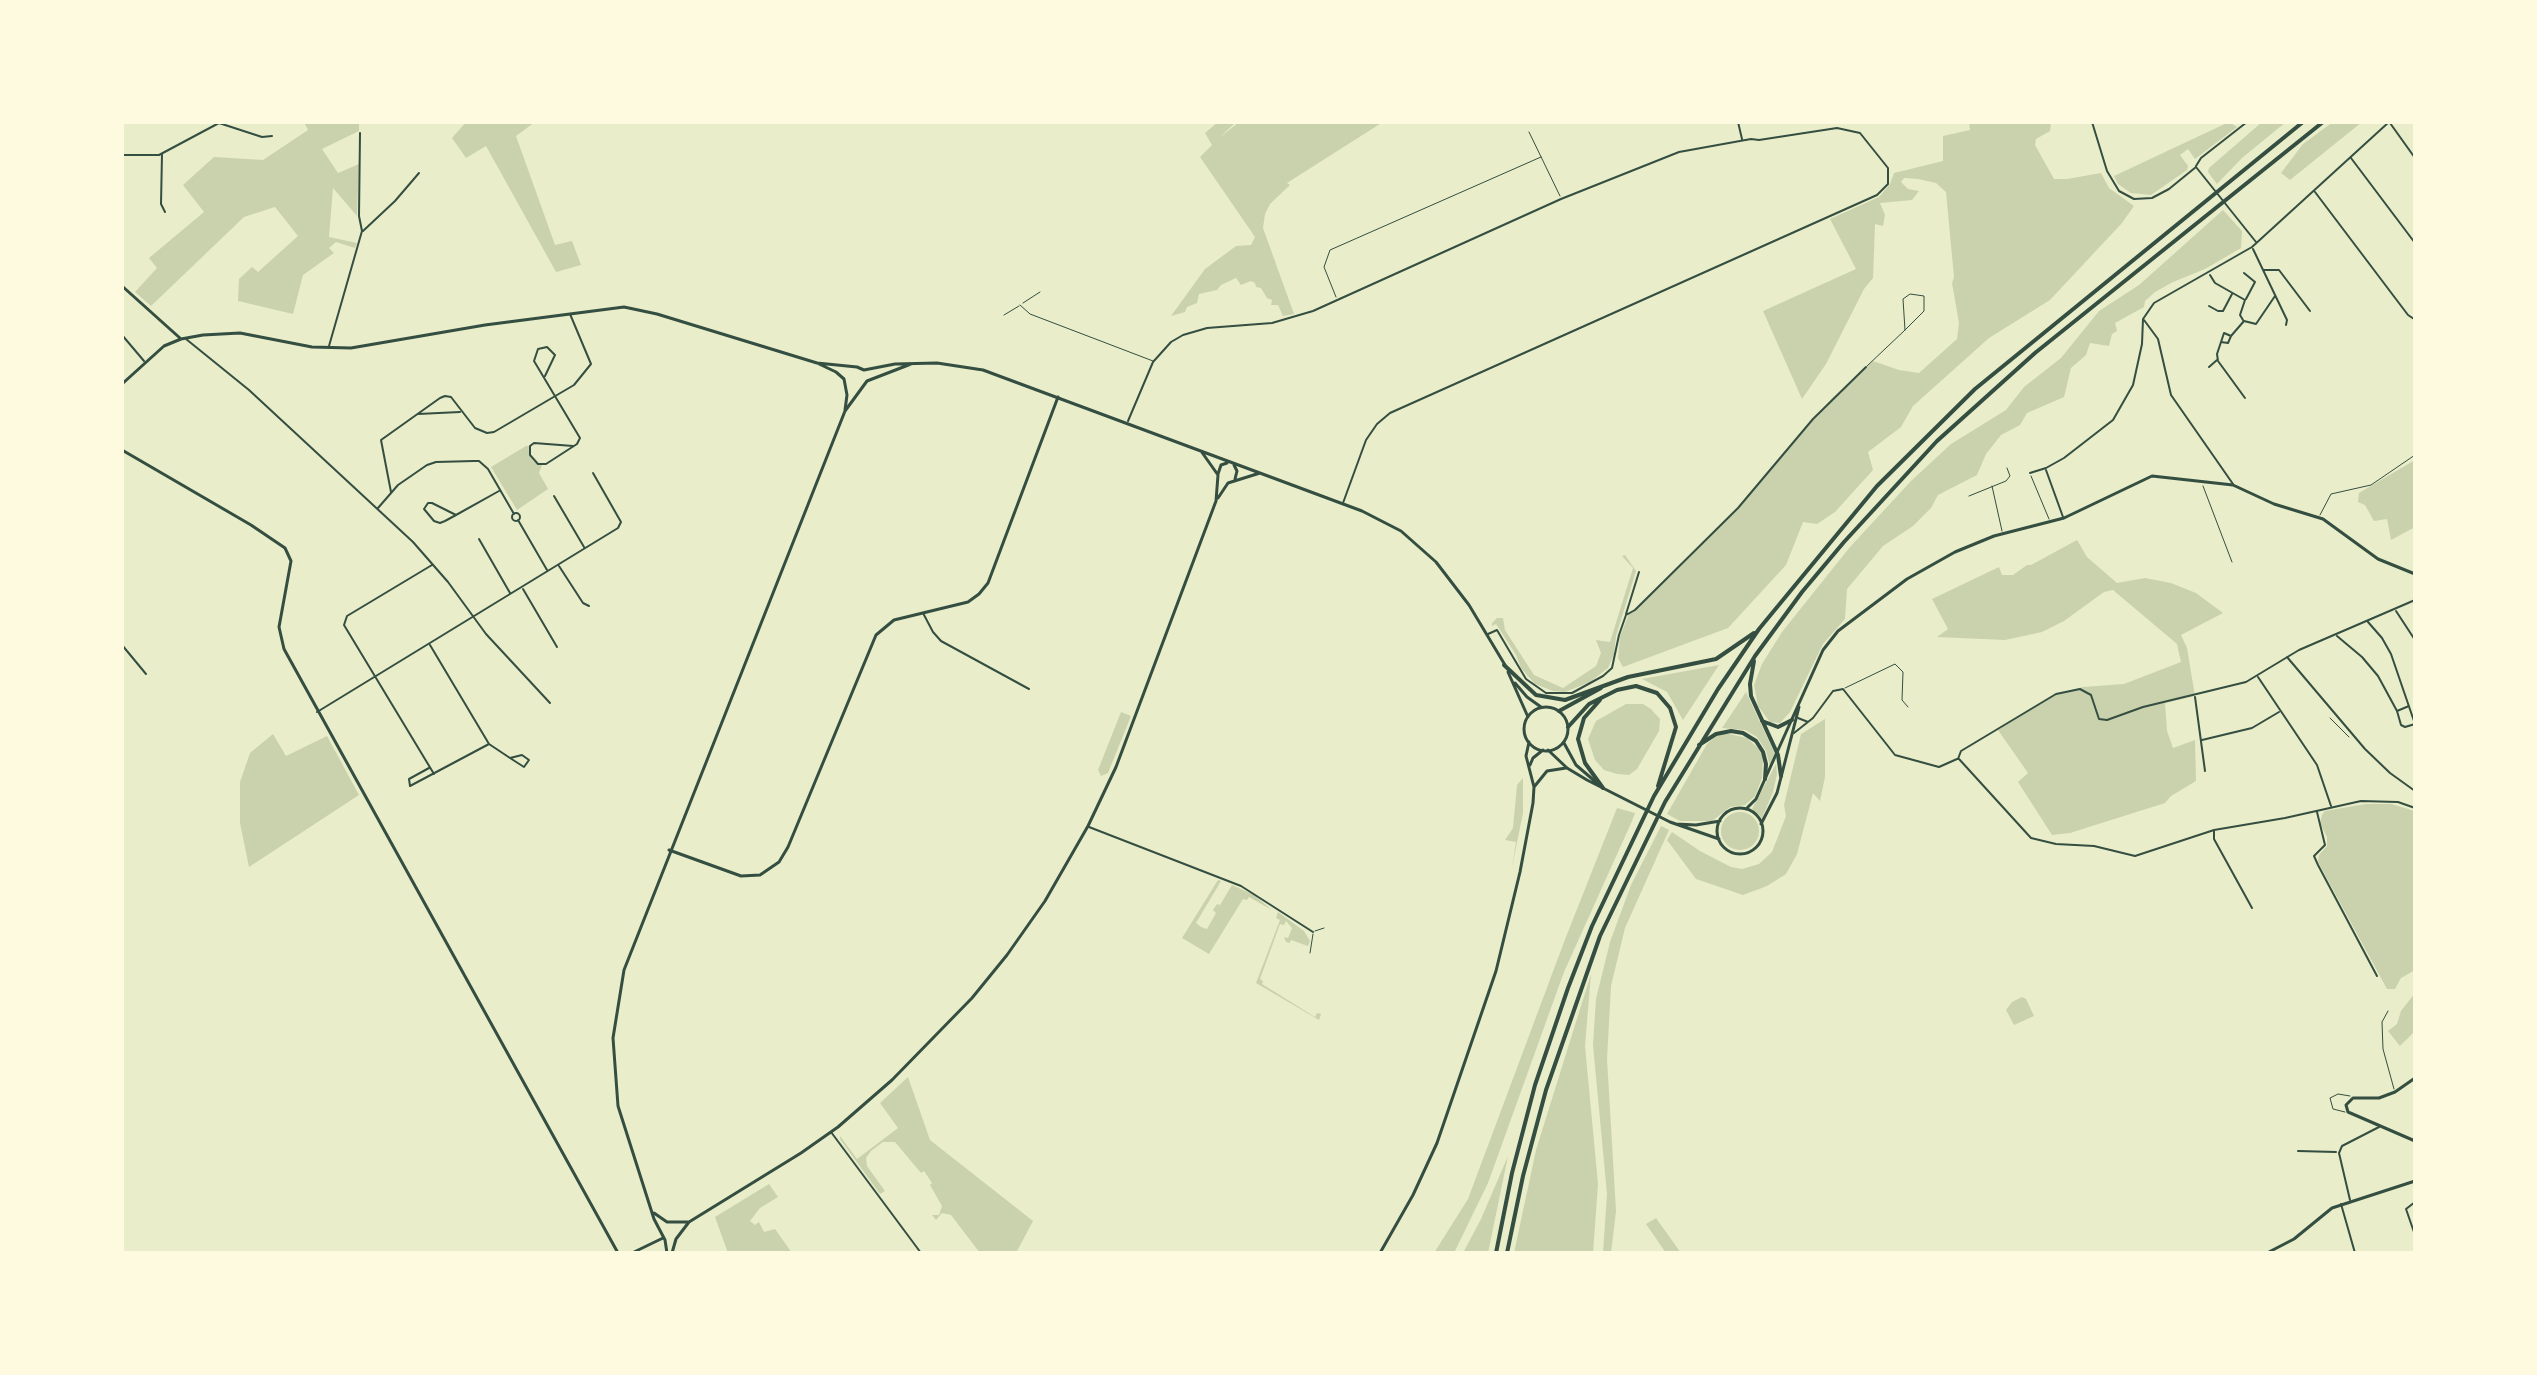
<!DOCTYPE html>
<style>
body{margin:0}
#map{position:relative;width:2537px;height:1375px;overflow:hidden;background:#e9edc9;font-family:"Roboto Condensed",sans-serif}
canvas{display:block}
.frame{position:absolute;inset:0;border:124px solid #fefae0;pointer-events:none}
</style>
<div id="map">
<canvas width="2537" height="1375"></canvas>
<div class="frame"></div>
</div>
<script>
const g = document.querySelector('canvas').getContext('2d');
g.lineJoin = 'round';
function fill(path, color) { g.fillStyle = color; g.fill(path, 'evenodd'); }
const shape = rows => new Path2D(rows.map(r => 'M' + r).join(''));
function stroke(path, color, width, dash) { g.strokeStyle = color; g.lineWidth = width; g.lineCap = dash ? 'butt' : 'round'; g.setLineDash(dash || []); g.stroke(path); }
fill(shape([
 [304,122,359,122,359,131,322,149,338,173,359,164,357,216,333,188,329,237,357,243,355,248,336,242,329,248,334,253,303,275,293,314,238,301,239,279,252,267,258,272,298,236,275,207,244,217,151,306,135,292,157,268,149,258,204,212,183,185,214,157,263,160,308,130],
 [466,122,535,122,516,136,555,245,572,241,581,265,556,272,486,146,466,158,452,138],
 [1218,122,1236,122,1219,138,1239,122,1383,122,1287,183,1290,185,1270,204,1265,214,1263,228,1294,314,1283,316,1278,305,1271,305,1272,300,1267,298,1261,288,1256,287,1255,283,1251,281,1241,285,1236,278,1221,285,1217,290,1199,294,1197,303,1187,307,1185,312,1171,316,1205,269,1236,246,1251,245,1255,237,1200,157,1212,145,1205,133],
 [1969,122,2051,122,2050,131,2036,139,2035,145,2054,179,2067,179,2101,173,2109,188,2134,206,2122,223,2050,300,1989,338,1913,406,1901,427,1868,452,1873,470,1835,512,1817,524,1803,522,1786,565,1728,628,1623,667,1618,658,1620,636,1629,614,1738,508,1832,398,1873,361,1899,370,1919,373,1957,339,1959,323,1952,283,1954,277,1946,192,1936,183,1918,179,1904,178,1901,182,1908,189,1919,191,1912,200,1880,203,1885,215,1883,226,1875,224,1873,278,1864,289,1826,364,1802,399,1763,311,1856,269,1830,219,1879,197,1890,184,1894,173,1943,161,1943,136,1970,130],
 [2229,122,2237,127,2195,159,2188,149,2180,155,2188,166,2187,170,2151,195,2131,193,2118,184,2114,176],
 [2262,122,2286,122,2242,158,2217,184,2208,172,2209,168],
 [2333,122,2362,122,2290,180,2281,173,2303,144],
 [2223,210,2242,231,2241,248,2205,269,2173,282,2155,292,2145,301,2144,307,2115,323,2117,331,2112,334,2109,346,2090,343,2086,355,2071,368,2064,397,2027,413,2020,425,2001,435,1986,454,1977,475,1938,495,1931,508,1913,526,1883,546,1847,589,1845,619,1823,644,1790,712,1780,723,1770,722,1758,706,1754,685,1762,664,1782,632,1850,547,1911,481,1951,444,2006,410,2024,387,2061,358,2099,311,2139,285],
 [526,446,530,446,530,456,533,461,542,465,539,473,548,489,517,510,491,467],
 [2415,460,2415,527,2391,540,2387,519,2374,521,2365,505,2358,502,2359,493],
 [2077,540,2087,557,2117,583,2145,578,2171,583,2196,593,2223,613,2181,635,2187,648,2195,696,2165,703,2167,731,2173,748,2195,740,2196,781,2171,796,2165,803,2070,833,2052,835,2018,782,2028,773,1998,730,2056,694,2083,687,2124,684,2181,662,2177,644,2113,590,2104,592,2064,621,2042,632,2005,640,1937,637,1948,629,1932,599,1999,567,2002,575,2013,575,2027,565,2031,565],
 [1625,555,1636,571,1616,636,1614,654,1608,668,1590,682,1565,692,1553,691,1535,684,1521,668,1516,655,1496,624,1492,626,1492,623,1497,618,1503,618,1505,630,1534,675,1563,688,1596,666,1601,653,1596,640,1610,642,1633,568,1622,556],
 [1719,665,1683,720,1667,692,1642,679],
 [1746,692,1775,754,1770,766,1766,751,1757,737,1745,730,1722,728],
 [1626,704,1643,704,1651,709,1660,719,1659,731,1637,769,1629,775,1617,774,1604,770,1595,760,1588,739,1596,721],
 [1121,712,1131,716,1108,773,1101,776,1098,770],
 [1825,719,1825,777,1820,801,1813,793,1797,854,1786,874,1767,886,1743,895,1696,879,1667,840,1672,832,1700,851,1731,867,1742,869,1759,864,1772,852,1786,816,1784,805,1801,734],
 [1725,733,1747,738,1758,748,1763,757,1762,778,1755,796,1745,805,1730,807,1712,821,1680,821,1667,814,1707,744,1715,737],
 [273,734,286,756,327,736,359,795,249,867,240,823,240,782,250,753],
 [1776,764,1777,774,1773,792,1762,818,1752,809],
 [1523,778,1523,813,1512,867,1516,842,1505,840,1513,828,1517,785],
 [2366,804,2391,804,2415,811,2415,970,2401,978,2395,989,2387,989,2318,862,2319,855,2327,846,2327,837,2320,823,2322,815,2325,811],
 [1617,808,1635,813,1632,821,1564,972,1488,1183,1454,1253,1434,1253,1468,1199,1564,942],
 '1721 831a19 19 0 1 1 38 0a19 19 0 1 1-38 0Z',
 [1661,826,1669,830,1625,928,1611,986,1607,1059,1616,1211,1611,1253,1603,1253,1607,1194,1593,1045,1596,999,1610,942,1631,885],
 [1218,880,1221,881,1196,923,1201,927,1207,929,1216,913,1213,910,1217,904,1220,905,1232,885,1254,895,1272,910,1249,897,1247,900,1243,899,1209,954,1182,938],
 [1278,912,1304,931,1310,941,1308,946,1291,940,1290,943,1286,942,1284,937,1288,938,1292,928,1286,921,1284,925,1280,924,1260,979,1263,981,1262,984,1315,1017,1317,1013,1321,1014,1319,1020,1256,983,1280,920,1276,918],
 [1591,974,1585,1046,1598,1184,1593,1253,1514,1253,1536,1150],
 [2415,993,2415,1031,2400,1046,2388,1031,2397,1024,2401,1011],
 [2022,997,2026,999,2034,1016,2014,1025,2006,1010,2012,1002],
 [908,1077,930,1140,1033,1221,1016,1253,980,1253,951,1215,942,1213,936,1220,932,1215,939,1215,942,1206,930,1185,932,1183,924,1171,921,1173,895,1142,883,1142,871,1151,866,1158,867,1166,885,1191,880,1194,840,1139,840,1136,857,1159,898,1128,880,1103],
 [1508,1156,1488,1253,1463,1253,1481,1219],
 [769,1184,778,1197,760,1208,750,1221,755,1225,759,1222,764,1232,775,1229,792,1253,728,1253,715,1217],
 [1656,1218,1681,1253,1666,1253,1646,1224]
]), '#cad2ad');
stroke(shape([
 [1529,132,1560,196],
 [1336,297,1324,267,1330,250,1541,157],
 [1023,303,1040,292],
 [1020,305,1030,314,1153,361],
 [1004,315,1019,306],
 [1867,366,1905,330,1924,311,1924,296,1910,294,1903,299,1905,330],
 [2031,476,2049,519],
 [1992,486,2002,531],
 [2203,486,2232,562],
 [1969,496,2006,481,2010,476,2007,468],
 [2320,515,2331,494,2371,485,2415,455],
 [1845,688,1895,664,1903,672,1902,700,1908,707],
 [2330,718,2349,737],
 [1315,931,1324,928],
 [1310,953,1313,934],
 [2388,1011,2382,1022,2383,1049,2394,1089],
 [2345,1112,2333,1109,2330,1098,2338,1094,2350,1096]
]), '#344e41', 1);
stroke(shape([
 [1738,122,1742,139],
 [2092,122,2107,171,2119,191,2134,199,2152,198,2169,189,2196,167,2256,242],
 [2390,123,2415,158],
 [162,154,161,204,165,212],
 [122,155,159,155,219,123,262,137,272,136],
 [2351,158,2415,243],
 [2196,166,2201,158,2247,122],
 [2315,192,2408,315,2414,319],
 [363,231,395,201,419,173],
 [2253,249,2287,320,2286,325],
 [2264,270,2279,270,2310,311],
 [2244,273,2255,282,2246,299],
 [2210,275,2215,283,2245,300,2240,315,2243,320],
 [2209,306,2218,311,2223,311,2232,294],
 [2144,320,2158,339,2171,395,2233,484],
 [122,335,144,361],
 [2231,336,2228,343,2221,342,2224,333,2231,336,2244,321,2256,324,2275,296],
 [186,339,249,390,413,542,448,582,486,634,550,703],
 [2221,342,2217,354,2218,361,2245,398],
 [329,346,362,231,359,216,360,133],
 [2209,367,2217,360],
 [545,376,555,355,547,347,538,349,534,361,580,438,577,444,546,464,538,464,530,455,530,446,534,443,573,446],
 [418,414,460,412],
 [1128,421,1153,362,1171,342,1183,335,1207,328,1272,323,1313,311,1561,199,1679,152,1751,139,1759,140,1837,128,1860,133,1888,168,1888,184,1877,195,1390,413,1377,424,1366,440,1343,503],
 [2046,470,2063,517],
 [2030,473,2046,468,2064,458,2113,420,2133,385,2142,344,2143,319,2154,303,2252,247,2389,122],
 [391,492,381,440,440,398,445,396,451,397,475,428,487,433,494,432,574,385,591,364,570,314],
 [554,496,584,547],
 [378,508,398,485,427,465,436,462,474,461,479,461,488,469,514,514],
 '512 517a4 4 0 1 1 8 0a4 4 0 1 1-8 0Z',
 [456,515,432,503,428,503,424,509,434,521,440,523,445,521,456,515,499,491],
 [518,520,547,570],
 [479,539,510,593],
 [432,565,347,616,344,625,434,774],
 [559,566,583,603,589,606],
 [523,589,557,647],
 [2396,611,2415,640],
 [923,613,933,632,941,641,1029,689],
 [1626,614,1639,572],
 [2368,622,2382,638,2391,654,2415,724],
 [1488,634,1497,630,1526,679,1546,693,1572,693,1603,676,1612,668,1619,635,1626,615,1635,610,1738,508,1813,419,1866,367],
 [2337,636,2362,657,2378,676,2397,711,2401,725,2405,727,2415,724],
 [122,645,146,674],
 [430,645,489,744,510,758,524,767,529,760,522,755,510,758],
 [2287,657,2365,749,2390,773,2415,791],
 [2258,677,2317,765,2331,806],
 [2195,697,2205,771],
 [2397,711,2409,706],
 [317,712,618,528,621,522,593,473],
 [1798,718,1808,722],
 [1794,733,1813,718,1833,691,1843,689,1895,755,1939,767,1957,759],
 [2202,740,2252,728,2279,712],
 [1958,759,1961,751,2056,694,2080,689,2091,695,2099,719,2107,720,2143,707,2246,682,2299,650,2415,600],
 [1959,759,2031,838,2056,844,2094,846,2135,856,2214,830,2285,818,2361,801,2398,802,2415,808],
 [429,768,409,779,410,786,489,744],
 [2317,812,2325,845,2314,856,2318,865,2377,976],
 [1089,827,1241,886,1313,932],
 [2214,831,2214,839,2252,908],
 [831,1132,921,1253],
 [2298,1151,2336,1152],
 [2350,1200,2339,1153,2342,1146,2379,1127],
 [2415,1202,2406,1209,2415,1235],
 [2341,1204,2355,1253]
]), '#344e41', 2);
stroke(shape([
 [122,286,181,339],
 [817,363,857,367,864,370,895,364,937,363,983,370,1362,511,1401,531,1436,562,1469,605,1505,665],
 [122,384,164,346,181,339,203,335,240,333,312,347,351,348,485,325,624,307,657,314,817,363,836,372,844,379,847,395,845,410],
 [122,450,251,525,285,548,291,561,279,627,284,649,618,1253],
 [1234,465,1237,471,1235,479],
 [1218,474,1221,465,1227,463],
 [1228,483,1260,473],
 [1218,498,1228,483],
 [1508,672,1528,717],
 [1515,683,1527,697,1541,707],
 '1524 729a22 22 0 1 1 44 0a22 22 0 1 1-44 0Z',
 [1564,743,1576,765,1597,783],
 [1548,750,1567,768,1587,780,1670,822,1719,839],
 [1530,765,1533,758,1543,750],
 [1534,787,1547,771,1566,768],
 '1717 831a23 23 0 1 1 46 0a23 23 0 1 1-46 0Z',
 [1746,809,1756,799,1823,650,1838,631,1907,579,1955,552,1994,536,2064,518,2152,476,2233,485,2274,504,2323,519,2378,559,2415,574],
 [1676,824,1696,825,1720,821],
 [1761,824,1777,793,1799,707],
 [669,850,741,876,760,875,779,862,788,847,876,635,894,620,968,602,979,594,988,583,1058,397],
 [2415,1078,2395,1092,2379,1098,2353,1098,2346,1105,2348,1112,2415,1141],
 [654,1213,667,1222,688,1222],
 [632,1253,663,1238],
 [667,1253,665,1240,654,1219,618,1106,613,1038,624,970,845,411,867,381,911,364],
 [672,1253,676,1239,689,1222,801,1153,838,1127,892,1080,972,998,1007,955,1045,901,1088,826,1116,767,1216,501,1218,475,1201,451],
 [1380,1253,1413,1195,1437,1143,1496,971,1520,872,1533,803,1534,787,1526,756,1529,742],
 [2267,1253,2294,1239,2332,1208,2415,1181]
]), '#344e41', 3);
stroke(shape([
 [1754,661,1750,684,1751,696,1778,755,1781,776],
 [1504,665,1536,695,1565,700,1628,677,1716,659,1754,633],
 [1600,700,1584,718,1578,739,1585,763,1603,788],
 [1559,711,1601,688],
 [1762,721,1778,727,1792,720],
 [1568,727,1589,704,1617,690,1636,686,1657,693,1670,708,1676,727,1658,786],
 [1699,745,1716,734,1731,731,1743,733,1756,741,1763,752,1766,764,1765,779],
 [1496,1253,1512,1173,1535,1085,1568,988,1592,926,1654,796,1718,689,1759,629,1877,486,1975,389,2303,122],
 [1507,1253,1523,1176,1546,1090,1600,936,1665,802,1755,656,1802,592,1844,542,1937,441,2035,353,2323,122]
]), '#344e41', 4);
</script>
